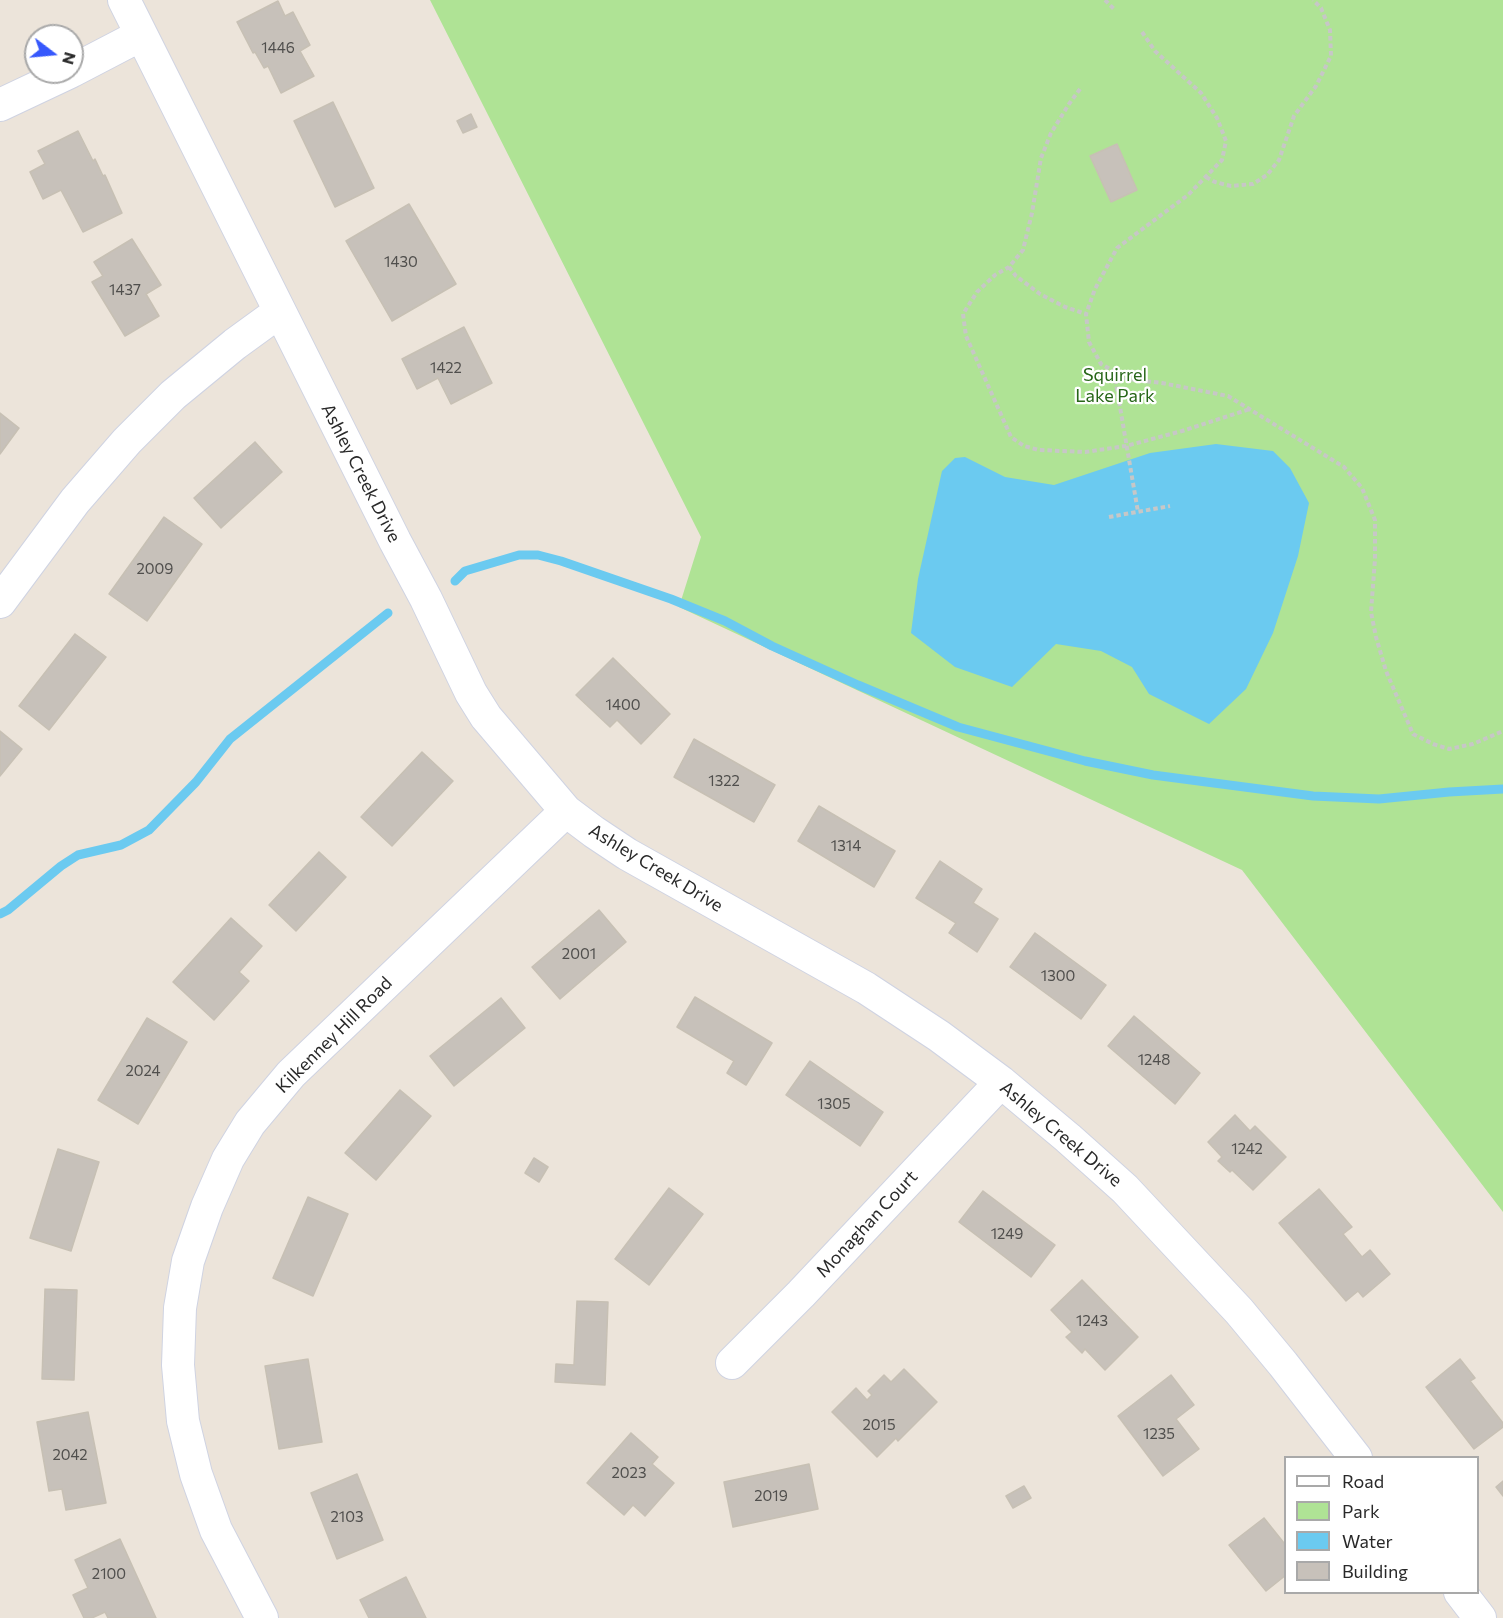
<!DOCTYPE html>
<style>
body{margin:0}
#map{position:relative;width:1503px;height:1618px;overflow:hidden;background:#ece4da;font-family:Commissioner,sans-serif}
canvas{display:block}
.legend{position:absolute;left:1284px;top:1456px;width:195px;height:138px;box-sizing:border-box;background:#fff;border:2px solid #a9a9a9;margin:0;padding:8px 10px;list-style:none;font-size:18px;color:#292929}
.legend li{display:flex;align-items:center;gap:12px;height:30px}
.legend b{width:30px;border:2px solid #a9a9a9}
.north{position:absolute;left:24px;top:24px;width:60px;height:60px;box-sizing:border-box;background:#fff;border:2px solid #a9a9a9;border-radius:50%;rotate:106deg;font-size:16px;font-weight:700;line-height:24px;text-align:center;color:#292929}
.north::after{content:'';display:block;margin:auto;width:21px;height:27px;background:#3658fc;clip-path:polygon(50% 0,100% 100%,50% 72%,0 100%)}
</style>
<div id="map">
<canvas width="1503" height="1618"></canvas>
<ul class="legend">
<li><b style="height:8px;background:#fff"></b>Road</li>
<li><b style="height:16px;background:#afe395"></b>Park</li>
<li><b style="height:16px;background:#6bcaf0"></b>Water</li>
<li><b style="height:16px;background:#c7c1ba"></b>Building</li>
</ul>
<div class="north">N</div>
</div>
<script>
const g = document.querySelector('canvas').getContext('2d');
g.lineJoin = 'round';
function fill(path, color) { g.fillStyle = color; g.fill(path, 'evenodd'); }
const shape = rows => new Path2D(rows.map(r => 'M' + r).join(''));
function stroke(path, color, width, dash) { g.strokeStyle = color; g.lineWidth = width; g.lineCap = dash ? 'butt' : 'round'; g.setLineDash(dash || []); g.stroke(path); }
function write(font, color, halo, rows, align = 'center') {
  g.font = font + ' Commissioner,sans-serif'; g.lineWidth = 4.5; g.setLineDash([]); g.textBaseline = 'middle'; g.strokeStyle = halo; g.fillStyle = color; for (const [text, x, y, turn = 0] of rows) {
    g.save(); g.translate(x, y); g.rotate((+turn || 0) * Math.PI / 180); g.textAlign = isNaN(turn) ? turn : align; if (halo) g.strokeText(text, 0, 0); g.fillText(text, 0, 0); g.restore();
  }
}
fill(shape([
 [430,0,1503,0,1503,1212,1242,870,679,607,701,537]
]), '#afe395');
fill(shape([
 [1216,444,1273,451,1290,468,1309,503,1298,556,1273,633,1246,689,1209,724,1149,694,1132,667,1101,651,1056,644,1012,687,955,667,911,633,918,579,942,471,955,458,965,457,1005,477,1054,485,1150,453]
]), '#6bcaf0');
stroke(shape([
 [455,581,465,571,519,555,538,555,561,561,671,599,725,621,772,646,858,685,958,727,1085,761,1153,775,1313,796,1379,799,1449,792,1503,789],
 [0,914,8,910,61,866,78,855,121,845,149,830,196,782,230,739,388,613]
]), '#6bcaf0', 9);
const building = shape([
 [278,1,285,16,293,12,310,45,300,51,314,76,281,93,268,66,264,68,255,52,253,53,237,22,278,1],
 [333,102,374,188,335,207,294,121,333,102],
 [471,114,477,127,463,133,457,121,471,114],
 [78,131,93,161,95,159,103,176,105,175,122,213,83,232,61,190,43,199,30,172,45,164,38,151,78,131],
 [1117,144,1137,190,1111,202,1090,156,1117,144],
 [409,204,456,284,392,321,346,241,409,204],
 [132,239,161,285,146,294,159,316,125,336,92,282,103,276,94,262,132,239],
 [464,327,492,383,451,404,438,378,417,389,402,359,464,327],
 [0,413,19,428,0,454,0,413],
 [255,442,282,472,221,528,194,498,255,442],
 [164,517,202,544,147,621,109,594,164,517],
 [75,634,106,657,49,730,19,706,75,634],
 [613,658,670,714,641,744,617,720,610,727,576,695,613,658],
 [0,731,22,749,0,776,0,731],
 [694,739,775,785,754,822,674,777,694,739],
 [422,752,453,781,392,846,361,817,422,752],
 [819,806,895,851,874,887,798,841,819,806],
 [319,852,346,877,296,931,269,905,319,852],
 [940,861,982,889,973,903,998,919,977,952,949,933,956,923,916,898,940,861],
 [599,910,626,942,560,999,532,967,599,910],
 [231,918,262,946,239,972,249,981,214,1020,173,982,231,918],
 [1035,933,1106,985,1081,1019,1010,967,1035,933],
 [695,997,772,1043,746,1085,727,1073,734,1061,677,1027,695,997],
 [501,998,525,1028,454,1086,430,1056,501,998],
 [1134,1016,1200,1073,1175,1104,1108,1046,1134,1016],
 [147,1018,187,1042,138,1124,98,1100,147,1018],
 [810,1061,883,1112,860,1146,786,1095,810,1061],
 [400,1090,431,1116,376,1180,345,1153,400,1090],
 [1235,1115,1250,1131,1255,1126,1286,1157,1253,1190,1232,1170,1230,1172,1218,1161,1222,1157,1208,1142,1235,1115],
 [58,1149,99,1162,71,1251,30,1238,58,1149],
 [534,1158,548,1167,539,1182,525,1173,534,1158],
 [669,1188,703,1214,649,1285,615,1259,669,1188],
 [1319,1189,1352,1227,1343,1234,1362,1257,1370,1250,1390,1274,1363,1297,1358,1291,1346,1301,1279,1223,1319,1189],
 [983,1191,1055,1245,1031,1277,959,1222,983,1191],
 [308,1197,348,1214,313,1296,273,1278,308,1197],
 [1082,1280,1138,1337,1105,1370,1085,1349,1082,1353,1066,1337,1072,1332,1051,1310,1082,1280],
 [45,1289,77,1290,74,1380,42,1379,45,1289],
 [577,1301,608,1302,605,1385,555,1382,556,1364,574,1365,577,1301],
 [308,1359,322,1442,279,1449,265,1366,308,1359],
 [1460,1359,1475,1378,1470,1381,1503,1423,1503,1427,1474,1449,1426,1387,1460,1359],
 [904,1369,937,1402,898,1441,896,1438,877,1457,832,1412,856,1388,867,1400,872,1395,868,1391,884,1375,891,1382,904,1369],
 [1171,1375,1194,1405,1176,1419,1199,1449,1163,1476,1118,1416,1171,1375],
 [88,1412,106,1503,66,1510,62,1489,49,1491,37,1422,88,1412],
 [631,1433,658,1457,652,1464,674,1483,645,1516,633,1505,624,1515,587,1483,631,1433],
 [809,1464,818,1509,733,1527,724,1482,809,1464],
 [357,1474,383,1540,337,1559,311,1493,357,1474],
 [1503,1481,1503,1496,1496,1487,1503,1481],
 [1024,1486,1031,1498,1013,1508,1006,1496,1024,1486],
 [1264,1518,1284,1543,1286,1541,1286,1575,1266,1591,1229,1545,1264,1518],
 [120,1539,156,1618,108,1618,105,1612,92,1618,84,1618,73,1595,88,1588,75,1560,120,1539],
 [406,1577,426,1618,369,1618,360,1600,406,1577]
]);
fill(building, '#c7c1ba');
stroke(building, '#c7c0b4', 1.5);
const minor = shape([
 [124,0,395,541,426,599,471,693,486,717,566,811,594,832,627,854,866,988,939,1036,1001,1082,1068,1138,1125,1189,1239,1311,1283,1364,1356,1458],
 [72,71,141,35],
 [0,105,70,72],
 [0,602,75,501,127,441,173,395,235,344,279,312],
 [732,1363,801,1294,1001,1082],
 [1460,1592,1480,1618],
 [262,1618,216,1530,196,1474,183,1421,178,1365,180,1308,188,1261,207,1207,228,1159,250,1123,291,1074,566,811]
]);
stroke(minor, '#cfd3e2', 34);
stroke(shape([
 [1105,0,1114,9],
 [1142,32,1155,51,1201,93,1217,118,1226,141,1222,160,1188,195,1117,248,1095,289,1086,314,1089,342,1101,364,1127,379,1162,383,1228,396,1344,467,1362,488,1375,520,1375,559,1371,612,1376,637,1386,671,1413,734,1433,744,1449,749,1473,744,1503,731],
 [1080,89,1069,104,1051,133,1041,158,1032,213,1023,250,1009,267,995,275,977,292,963,314,966,336,1011,437,1024,446,1039,450,1085,452,1126,446,1182,431,1250,409],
 [1206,177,1215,182,1231,186,1253,184,1267,175,1279,160,1294,116,1316,86,1331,56,1330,30,1321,8,1313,0],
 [1009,267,1016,276,1040,294,1065,307,1086,314],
 [1114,372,1138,512],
 [1109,517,1170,506]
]), '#c7c7c7', 4, [4.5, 3]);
stroke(minor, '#fff', 32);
write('15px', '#504f4d', null, [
 ["1446",278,48],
 ["1430",401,262],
 ["1437",125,290],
 ["1422",446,368],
 ["2009",155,569],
 ["1400",623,705],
 ["1322",724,781],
 ["1314",846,846],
 ["2001",579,954],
 ["1300",1058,976],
 ["1248",1154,1060],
 ["2024",143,1071],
 ["1305",834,1104],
 ["1242",1247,1149],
 ["1249",1007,1234],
 ["1243",1092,1321],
 ["2015",879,1425],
 ["1235",1159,1434],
 ["2042",70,1455],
 ["2023",629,1473],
 ["2019",771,1496],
 ["2103",347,1517],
 ["2100",109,1574]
]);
write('18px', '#276618', '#fff', [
 ["Squirrel",1115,375],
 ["Lake Park",1115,396]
]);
write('18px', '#292929', '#fff', [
 ["Ashley Creek Drive",361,473,63],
 ["Ashley Creek Drive",656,868,31],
 ["Kilkenney Hill Road",334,1035,-45],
 ["Ashley Creek Drive",1061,1134,40],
 ["Monaghan Court",867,1224,-47]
]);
</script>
